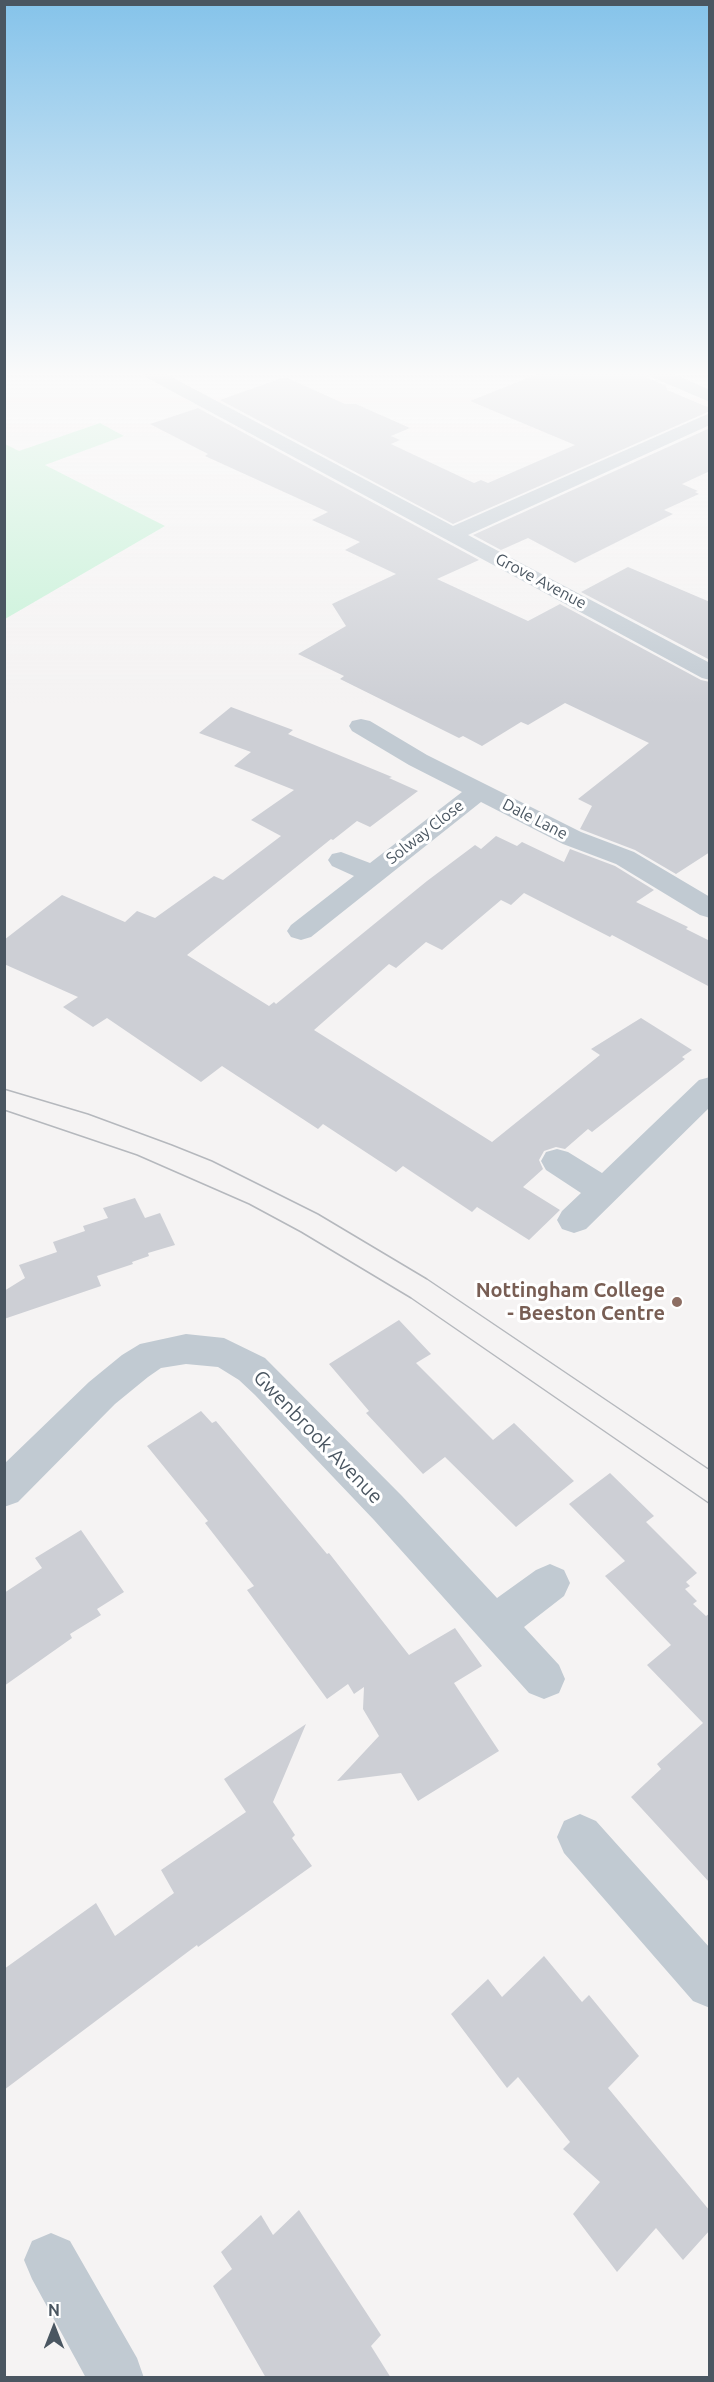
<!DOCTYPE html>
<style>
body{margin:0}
#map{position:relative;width:714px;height:2382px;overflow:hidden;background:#f5f3f3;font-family:Ubuntu,sans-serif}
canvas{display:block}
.frame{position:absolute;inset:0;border:6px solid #4a5661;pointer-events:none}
.north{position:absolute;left:24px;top:2298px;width:60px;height:60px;-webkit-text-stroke:4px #fff;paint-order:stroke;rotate:0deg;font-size:16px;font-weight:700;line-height:24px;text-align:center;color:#4a5661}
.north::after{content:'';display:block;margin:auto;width:21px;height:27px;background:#4a5661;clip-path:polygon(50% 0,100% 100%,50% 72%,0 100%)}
</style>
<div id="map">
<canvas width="714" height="2382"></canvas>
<div class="frame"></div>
<div class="north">N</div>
</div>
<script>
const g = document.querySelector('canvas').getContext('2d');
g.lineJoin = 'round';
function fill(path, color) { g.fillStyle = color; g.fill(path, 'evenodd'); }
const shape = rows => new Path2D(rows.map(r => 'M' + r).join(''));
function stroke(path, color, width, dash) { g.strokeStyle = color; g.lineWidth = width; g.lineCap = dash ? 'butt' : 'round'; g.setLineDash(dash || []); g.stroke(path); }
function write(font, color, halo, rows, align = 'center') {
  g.font = font + ' Ubuntu,sans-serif'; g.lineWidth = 6; g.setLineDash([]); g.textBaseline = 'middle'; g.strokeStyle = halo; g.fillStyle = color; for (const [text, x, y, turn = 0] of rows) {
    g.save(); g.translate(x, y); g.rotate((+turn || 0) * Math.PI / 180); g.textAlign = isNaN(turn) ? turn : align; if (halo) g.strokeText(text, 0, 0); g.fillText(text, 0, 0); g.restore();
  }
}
fill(shape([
 [100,423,124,436,45,465,165,526,5,619,5,444,19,451]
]), '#c3f1d5');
fill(shape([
 [543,372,644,372,648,378,666,386,667,390,710,408,710,411,453,524,220,400,285,377,345,404,356,404,410,428,391,436,400,440,391,444,474,483,481,480,488,483,575,445,470,401],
 [198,408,479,560,437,579,528,621,560,604,701,680,710,682,710,852,676,874,635,850,580,829,592,806,578,799,649,743,565,703,528,725,521,722,482,746,463,736,459,738,340,679,344,676,298,654,346,626,332,604,396,574,345,550,360,542,312,520,328,512,205,456,208,454,150,424],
 [710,428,710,471,682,484,698,491,695,492,699,494,664,510,673,514,575,563,528,538,501,550,473,535],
 [628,567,710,602,710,660,581,592],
 [231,707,293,730,288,734,392,777,389,778,418,791,370,827,357,821,333,840,331,839,187,955,269,1006,274,1002,276,1004,427,881,475,845,481,849,496,836,517,846,522,842,564,862,570,849,615,866,654,890,636,902,688,927,686,929,710,941,710,987,612,935,610,937,524,893,511,905,501,900,442,950,426,942,396,968,389,964,314,1030,492,1142,600,1055,591,1049,641,1018,692,1050,682,1057,685,1059,592,1132,588,1129,565,1149,556,1147,544,1151,539,1160,543,1169,523,1187,560,1210,529,1240,477,1207,472,1212,403,1166,396,1172,323,1124,318,1129,222,1066,201,1082,107,1018,93,1027,63,1007,78,997,4,964,4,940,62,895,125,922,137,911,155,918,214,876,223,880,281,836,251,820,294,790,234,766,251,752,199,733],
 [135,1198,145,1218,160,1213,175,1245,148,1253,149,1256,132,1262,133,1264,97,1276,101,1286,4,1319,4,1291,25,1278,19,1265,57,1252,53,1242,85,1231,83,1226,108,1218,103,1208],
 [399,1320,431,1354,416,1363,493,1440,514,1423,574,1481,516,1527,445,1457,423,1474,366,1413,369,1411,329,1364],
 [201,1411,212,1423,216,1421,327,1554,329,1553,409,1655,455,1628,482,1666,454,1683,499,1751,418,1801,401,1773,337,1781,379,1736,363,1709,364,1687,354,1694,348,1684,327,1699,247,1590,254,1586,205,1523,208,1521,147,1446],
 [610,1473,654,1516,646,1522,697,1573,686,1582,690,1586,685,1589,697,1601,693,1604,706,1616,710,1613,710,1883,631,1797,661,1769,657,1764,703,1723,647,1665,671,1645,605,1576,625,1561,569,1504],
 [81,1530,124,1592,97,1609,101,1615,70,1634,72,1638,4,1686,4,1593,42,1568,35,1558],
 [306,1724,273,1802,295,1835,292,1838,312,1866,198,1947,197,1945,4,2090,4,1969,96,1903,115,1936,174,1893,161,1870,246,1812,224,1779],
 [544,1956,582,2002,589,1995,639,2056,608,2088,710,2211,710,2230,683,2260,656,2228,617,2272,573,2214,600,2182,563,2149,570,2142,518,2077,507,2088,451,2014,488,1979,502,1997],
 [299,2210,381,2335,371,2346,391,2378,266,2378,213,2286,232,2269,221,2252,261,2215,273,2235]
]), '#cdcfd5');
fill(shape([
 [141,372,162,372,453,526,710,413,710,425,468,535,710,663,710,680,702,678,144,376,141,372],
 [646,372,669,372,710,390,710,402,649,376,646,372],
 [361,719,370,721,427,755,581,832,634,852,710,897,710,918,700,915,616,864,563,844,481,802,311,937,301,940,291,937,287,931,291,925,354,876,332,866,328,860,332,854,341,852,370,863,462,792,409,765,352,731,349,726,352,721,361,719],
 [710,1077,710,1107,586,1229,574,1233,562,1229,557,1220,562,1211,581,1193,546,1170,541,1161,546,1152,557,1149,568,1152,602,1173,699,1080,710,1077],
 [186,1334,224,1338,265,1358,402,1496,497,1598,536,1570,550,1564,564,1570,570,1583,564,1596,524,1627,559,1665,565,1679,559,1693,544,1699,529,1693,374,1520,255,1395,239,1380,218,1367,186,1364,161,1368,148,1377,115,1404,18,1502,4,1507,4,1464,89,1382,122,1355,140,1344,186,1334],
 [580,1814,596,1821,710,1948,710,2008,693,2001,564,1853,557,1837,564,1821,580,1814],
 [51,2233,70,2241,137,2358,144,2378,86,2378,32,2279,24,2260,32,2241,51,2233]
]), '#c1cad2');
stroke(shape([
 [4,1089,88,1114,172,1145,212,1161,318,1214,427,1279,710,1470],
 [4,1110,137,1155,249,1204,301,1232,411,1298,710,1504]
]), '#b5b8bd', 1.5);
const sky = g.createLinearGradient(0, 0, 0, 705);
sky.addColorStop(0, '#85c3ea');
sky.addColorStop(0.53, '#fafafa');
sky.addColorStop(1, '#fafafa00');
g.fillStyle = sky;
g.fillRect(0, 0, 714, 705);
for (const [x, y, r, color] of [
 [677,1302,6,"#8d6e63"]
]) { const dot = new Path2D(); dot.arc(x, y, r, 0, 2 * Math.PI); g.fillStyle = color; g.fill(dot); stroke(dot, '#fff', 2); }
write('16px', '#4a5661', '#fff', [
 ["Grove Avenue",541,581,28],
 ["Dale Lane",535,819,27],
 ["Solway Close",425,832,-38]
]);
write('bold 20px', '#785e54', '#fff', [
 ["Nottingham College",665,1290],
 ["- Beeston Centre",665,1313]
], 'right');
write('20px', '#4a5661', '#fff', [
 ["Gwenbrook Avenue",318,1437,46]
]);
</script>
